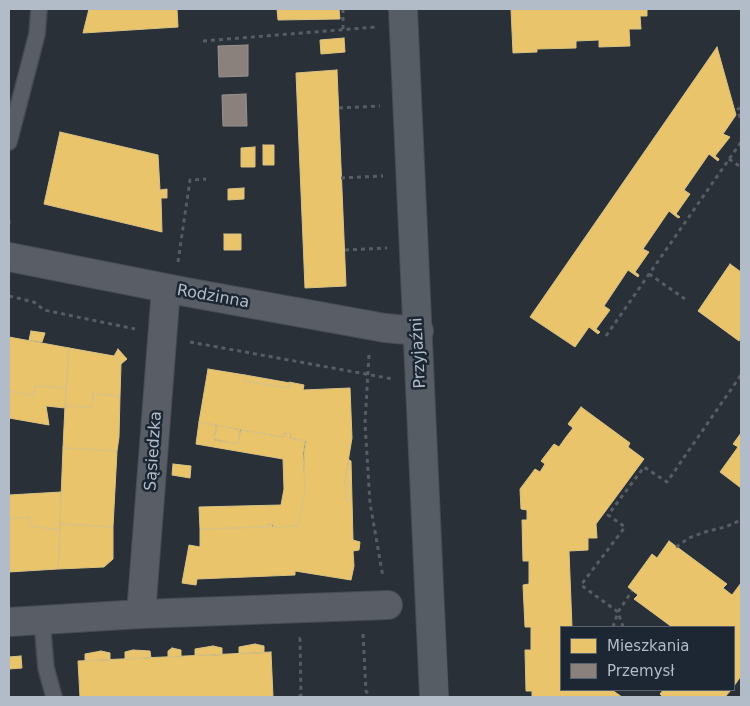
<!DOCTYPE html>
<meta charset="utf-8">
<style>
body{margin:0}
#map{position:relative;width:750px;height:706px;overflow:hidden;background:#293038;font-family:"DejaVu Sans",sans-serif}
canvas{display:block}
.frame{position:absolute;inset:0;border:10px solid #b2bcc9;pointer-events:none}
.legend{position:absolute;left:560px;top:626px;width:175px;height:65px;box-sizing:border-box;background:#1c2733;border:1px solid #58636f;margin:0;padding:6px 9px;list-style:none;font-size:15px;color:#b2bcc9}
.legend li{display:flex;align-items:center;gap:10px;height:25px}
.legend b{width:25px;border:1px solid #58636f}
</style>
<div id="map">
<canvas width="750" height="706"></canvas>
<div class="frame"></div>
<ul class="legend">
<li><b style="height:14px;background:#e9c46a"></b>Mieszkania</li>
<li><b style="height:14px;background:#8a817c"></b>Przemysł</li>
</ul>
</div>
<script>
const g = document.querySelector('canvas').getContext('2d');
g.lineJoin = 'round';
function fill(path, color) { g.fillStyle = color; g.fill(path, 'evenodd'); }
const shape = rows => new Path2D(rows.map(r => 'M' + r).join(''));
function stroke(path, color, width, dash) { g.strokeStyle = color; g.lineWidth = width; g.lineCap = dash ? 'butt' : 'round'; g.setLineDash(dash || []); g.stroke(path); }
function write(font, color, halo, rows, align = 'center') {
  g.font = font + ' "DejaVu Sans",sans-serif'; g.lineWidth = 5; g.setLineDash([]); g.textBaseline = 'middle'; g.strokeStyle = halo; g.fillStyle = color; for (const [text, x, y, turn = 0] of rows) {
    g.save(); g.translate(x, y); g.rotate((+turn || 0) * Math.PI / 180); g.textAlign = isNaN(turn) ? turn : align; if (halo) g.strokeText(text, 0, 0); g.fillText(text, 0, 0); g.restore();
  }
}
const homes = shape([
 [89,9,177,9,178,27,83,33,89,9],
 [277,9,339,9,340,19,278,20,277,9],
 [511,9,647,9,647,16,640,16,641,29,629,29,630,46,599,47,599,40,576,41,576,48,537,49,537,52,513,53,511,9],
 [344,38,345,52,321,54,320,40,344,38],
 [717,47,736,115,723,134,730,137,715,156,719,159,718,161,709,154,684,190,690,194,676,214,680,217,678,218,669,211,643,249,649,252,635,272,639,275,638,277,628,270,604,306,610,310,596,329,600,332,598,334,589,327,575,347,530,317,717,47],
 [337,70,346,286,305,288,296,73,337,70],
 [60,132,158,155,160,190,167,189,167,198,161,198,162,232,44,204,60,132],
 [263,145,274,145,274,165,263,165,263,145],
 [255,147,255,167,241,167,241,148,255,147],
 [244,188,244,199,228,200,228,189,244,188],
 [224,234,241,234,241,250,224,250,224,234],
 [730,264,741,272,741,337,739,341,698,311,730,264],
 [31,331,45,333,42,342,29,340,31,331],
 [9,337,69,348,66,388,35,386,34,396,9,391,9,337],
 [69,348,114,356,121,364,120,396,93,394,92,407,65,406,69,348],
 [118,349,127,359,121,364,114,356,118,349],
 [208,369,245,375,244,381,289,388,289,382,304,385,303,390,350,388,352,438,344,486,347,487,345,499,352,500,353,540,360,542,359,550,353,551,354,566,351,580,295,571,295,575,197,579,196,585,182,583,189,545,200,547,200,529,268,527,268,524,272,524,272,527,298,526,305,493,303,453,305,441,290,438,291,434,284,433,284,437,281,437,199,422,208,369],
 [245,375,290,383,289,388,244,381,245,375],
 [35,386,66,388,65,408,46,406,49,425,9,418,9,391,34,396,35,386],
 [93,394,120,396,119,437,117,451,63,448,65,406,92,407,93,394],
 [581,407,630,443,628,447,644,459,596,524,597,538,588,538,588,550,569,551,572,627,561,627,561,690,612,690,622,697,532,697,532,691,526,691,525,650,531,650,531,627,525,627,523,585,529,584,529,561,523,561,522,520,527,520,527,510,521,509,520,489,535,469,540,472,545,464,541,461,554,444,559,447,566,437,573,428,568,424,581,407],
 [199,422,217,425,214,439,238,444,241,430,284,437,285,433,291,434,291,438,293,439,306,441,304,453,305,493,298,526,273,527,273,524,268,525,268,527,200,529,199,507,281,505,284,489,283,459,196,444,199,422],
 [216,425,240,430,238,444,214,440,216,425],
 [741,433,741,488,720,472,738,447,733,444,741,433],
 [63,448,117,451,113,527,60,524,63,448],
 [349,460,351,461,352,500,345,499,347,487,344,486,349,460],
 [173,464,191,466,190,478,172,475,173,464],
 [61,492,60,530,30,526,29,517,9,519,9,495,61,492],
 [29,517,30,526,60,530,58,569,9,572,9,519,29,517],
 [60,524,113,527,113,559,104,567,58,569,60,524],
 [669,541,727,584,723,588,732,595,741,583,741,676,734,686,734,627,672,627,634,599,638,595,628,587,652,554,657,558,669,541],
 [255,644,264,646,264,653,239,654,239,647,255,644],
 [213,646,222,648,222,655,195,656,195,649,213,646],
 [172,648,181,650,181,657,168,657,168,651,172,648],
 [133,650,150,651,151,658,125,659,125,652,133,650],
 [101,651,110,653,110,660,85,661,85,654,101,651],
 [271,652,273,697,80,697,78,661,271,652],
 [21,656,22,668,9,669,9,657,21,656],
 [663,690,731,690,725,697,663,697,660,694,663,690]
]);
fill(homes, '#e9c46a');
stroke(homes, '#d8c286', 1);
const industry = shape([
 [248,45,248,76,219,77,218,46,248,45],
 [246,94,247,126,223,126,222,95,246,94]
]);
fill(industry, '#8a817c');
stroke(industry, '#969393', 1);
const lane = shape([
 [9,142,37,34,39,9],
 [42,620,46,668,54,697]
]);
const street = shape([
 [9,257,186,292,385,328,419,331],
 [141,614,166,288],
 [9,622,141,614,388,605]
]);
const secondary = shape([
 [403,9,434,697]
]);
stroke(lane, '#474c53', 18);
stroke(street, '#474c53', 30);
stroke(secondary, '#474c53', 30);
stroke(shape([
 [343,9,343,29],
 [203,41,376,27],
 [339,108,380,106],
 [741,108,738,109,741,122],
 [729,159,741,167],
 [341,178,383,176],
 [9,220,9,224],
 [345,250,387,248],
 [178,262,190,180,206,179],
 [649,274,685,299],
 [9,296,34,302,44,310,135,329],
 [606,336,741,142],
 [190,342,393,379],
 [369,355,365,423,370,503,383,577],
 [676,547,689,538,705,532,725,527,741,520],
 [613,627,618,612,632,591],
 [623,627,618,612,581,585,625,527,608,515,644,467,667,482,741,375],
 [363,634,366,691,370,697],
 [299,697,301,695,300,638,302,638]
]), '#575d63', 3, [4, 4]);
stroke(lane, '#595e66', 15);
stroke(street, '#595e66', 28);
stroke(secondary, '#575d64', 28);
stroke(shape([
 [413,9,448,697]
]), '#575d64', 1);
write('16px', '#b2bcc9', '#1c2733', [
 ["Rodzinna",213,297,10],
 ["Przyjaźni",419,353,-93],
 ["Sąsiedzka",154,451,-86]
]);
</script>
